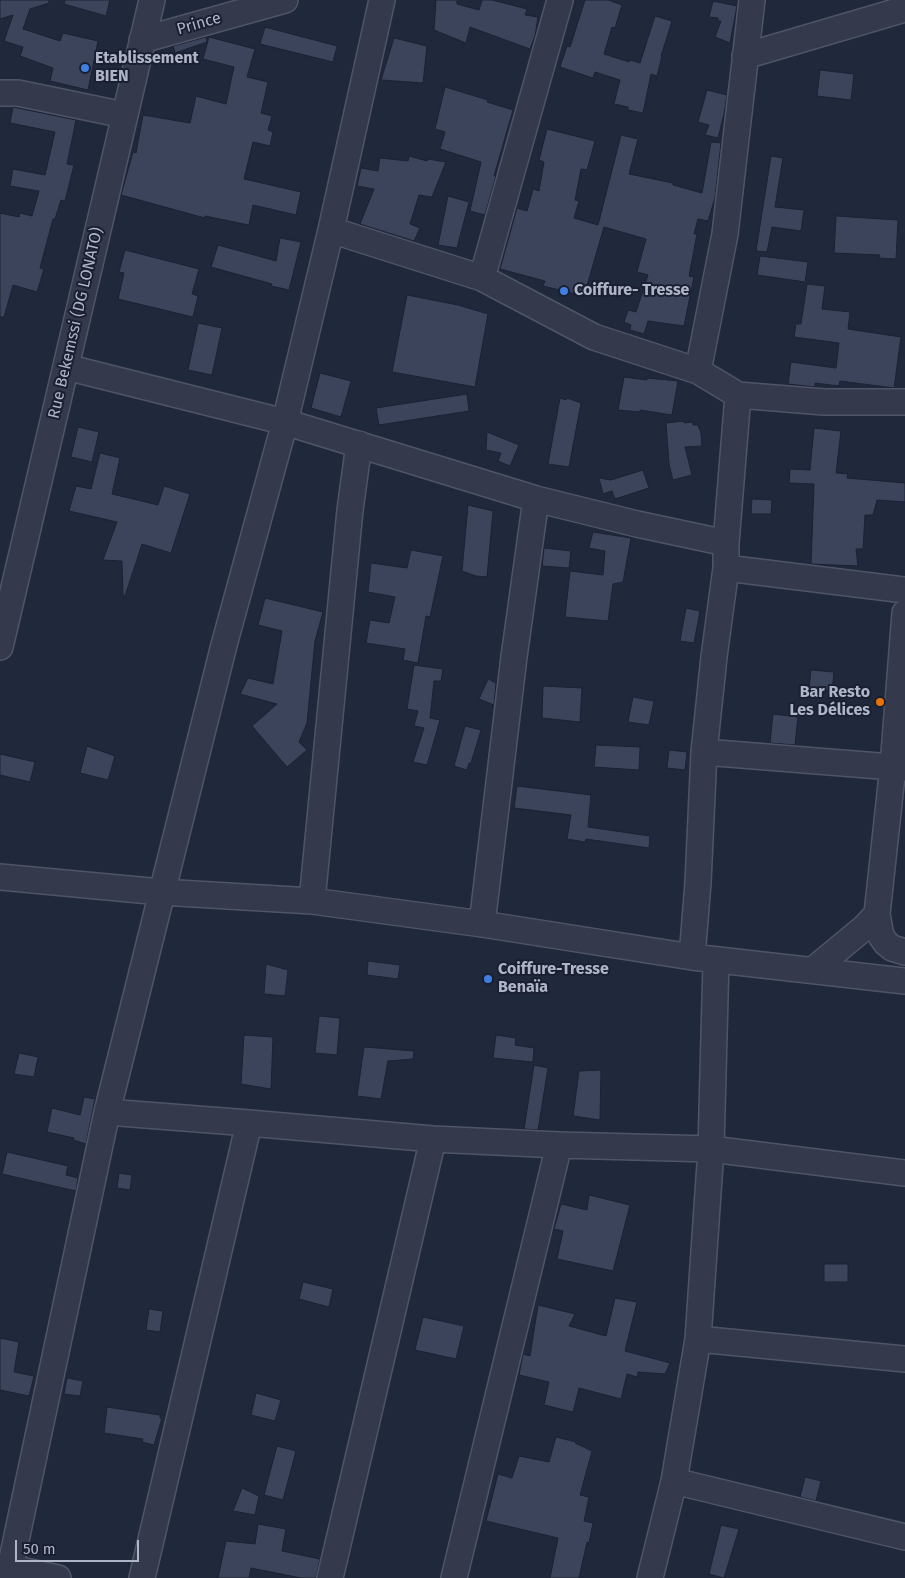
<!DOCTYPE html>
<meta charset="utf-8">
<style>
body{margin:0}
#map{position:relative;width:905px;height:1578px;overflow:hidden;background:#20283c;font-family:"Fira Sans",sans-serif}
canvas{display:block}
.scale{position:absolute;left:15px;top:1540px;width:124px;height:22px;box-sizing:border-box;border:2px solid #afb5c8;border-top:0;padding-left:6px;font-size:15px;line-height:18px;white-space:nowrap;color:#afb5c8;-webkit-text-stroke:4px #1a2031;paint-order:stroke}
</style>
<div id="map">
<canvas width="905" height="1578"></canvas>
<div class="scale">50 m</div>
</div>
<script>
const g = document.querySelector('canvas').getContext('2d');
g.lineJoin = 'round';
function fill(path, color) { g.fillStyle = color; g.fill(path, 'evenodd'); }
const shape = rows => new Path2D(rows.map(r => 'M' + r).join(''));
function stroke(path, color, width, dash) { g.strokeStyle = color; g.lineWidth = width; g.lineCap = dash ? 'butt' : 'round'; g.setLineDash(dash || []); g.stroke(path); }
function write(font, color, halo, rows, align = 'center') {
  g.font = font + ' "Fira Sans",sans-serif'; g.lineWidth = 4; g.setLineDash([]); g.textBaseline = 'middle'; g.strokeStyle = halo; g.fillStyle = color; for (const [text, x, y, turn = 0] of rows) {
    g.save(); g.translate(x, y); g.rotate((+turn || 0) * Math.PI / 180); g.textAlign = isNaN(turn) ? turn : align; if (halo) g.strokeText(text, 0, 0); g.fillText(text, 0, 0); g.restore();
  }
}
const building = shape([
 [0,0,49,0,49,3,30,9,23,29,60,41,63,33,98,41,88,90,50,81,53,68,20,56,23,47,4,41,13,15,0,19,0,0],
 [65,0,110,0,106,16,64,4,65,0],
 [436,0,457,0,457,4,479,10,482,0,492,0,527,9,525,15,538,17,535,36,530,49,470,27,466,43,434,30,436,0],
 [585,0,608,0,622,5,615,28,612,27,604,54,629,62,630,60,640,63,655,16,672,21,661,56,662,56,657,76,651,74,643,113,628,110,628,107,614,104,620,80,595,72,593,78,560,67,567,46,570,47,585,0],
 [713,1,737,6,730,43,715,37,721,21,718,21,718,18,709,17,713,1],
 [265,27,337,46,333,62,260,44,265,27],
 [206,37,207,42,175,53,173,46,206,37],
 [209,37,255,49,247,77,268,82,261,113,272,116,268,130,273,132,270,146,253,142,244,179,301,192,296,215,253,205,249,225,205,216,205,218,121,195,133,152,136,153,143,115,190,123,196,96,226,104,234,67,203,59,209,37],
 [394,38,427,46,423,83,381,80,394,38],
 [820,70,854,74,851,100,817,96,820,70],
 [445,87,488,100,487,102,513,110,494,176,496,176,485,215,470,211,481,162,440,149,445,132,435,129,445,87],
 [707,90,727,95,724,114,718,138,705,135,709,125,698,122,707,90],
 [13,107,76,120,67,164,74,165,65,201,61,200,55,219,53,219,40,268,44,269,37,292,13,285,4,317,0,317,0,213,19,217,20,213,32,216,39,191,10,186,13,169,45,175,55,132,10,123,13,107],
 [547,129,595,141,587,170,581,169,575,200,579,201,574,218,598,225,621,135,638,139,629,174,673,183,673,185,702,193,711,142,721,143,715,198,711,211,708,221,698,219,694,234,697,234,689,276,694,277,684,326,648,321,644,334,630,330,631,325,624,322,628,310,636,312,648,275,637,272,646,239,604,227,584,296,543,286,545,281,500,269,517,208,527,211,533,189,539,191,544,162,539,160,547,129],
 [409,156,427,161,428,159,446,162,432,197,419,195,410,224,420,228,414,241,360,224,374,189,357,186,361,168,378,171,380,158,408,161,409,156],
 [771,156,783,158,775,207,804,210,801,231,772,227,767,252,756,251,771,156],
 [448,196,469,202,457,248,438,245,448,196],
 [836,216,898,220,896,259,879,258,880,255,834,253,836,216],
 [280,238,301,242,289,290,271,286,272,284,211,267,218,245,276,261,280,238],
 [125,250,199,269,192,294,198,296,193,317,118,299,124,273,119,272,125,250],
 [760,256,808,262,805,282,757,275,760,256],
 [807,284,825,286,822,309,850,312,848,329,901,337,894,388,840,381,839,386,815,383,815,387,788,384,791,362,836,368,839,343,794,337,796,324,801,324,807,284],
 [407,295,458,305,488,314,475,387,392,372,407,295],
 [198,323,222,328,212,375,188,370,198,323],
 [320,373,351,381,341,417,311,408,320,373],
 [624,377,647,380,647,378,678,381,672,415,640,410,640,412,618,410,624,377],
 [467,394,469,411,379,425,376,408,467,394],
 [560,398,566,400,567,398,581,403,569,467,548,464,560,398],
 [684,421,684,423,693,422,693,425,698,425,701,433,702,446,685,447,692,475,673,480,669,464,666,423,684,421],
 [78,427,99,432,92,462,71,457,78,427],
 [814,428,841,431,836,473,848,474,847,478,905,483,905,502,877,500,873,515,865,515,863,549,856,549,858,566,811,564,814,484,789,483,790,469,810,470,814,428],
 [487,432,519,445,510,466,498,461,501,453,486,450,487,432],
 [100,453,120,458,112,494,158,505,164,486,190,494,171,553,142,544,125,596,123,595,122,561,103,560,117,522,69,511,76,486,91,489,100,453],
 [643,470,649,488,615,499,612,491,603,494,599,478,611,480,643,470],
 [752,499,772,500,771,514,751,514,752,499],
 [468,505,493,511,487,577,476,576,462,571,468,505],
 [593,532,631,538,623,582,613,584,608,621,565,617,570,571,603,575,605,551,589,548,593,532],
 [544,548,571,551,569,568,542,566,544,548],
 [411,550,443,556,430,617,426,616,418,663,403,660,405,649,366,643,370,620,389,623,395,597,368,592,371,563,407,568,411,550],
 [265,598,323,612,315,641,307,723,299,742,307,750,287,767,252,726,277,704,240,694,248,678,273,684,282,631,258,625,265,598],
 [686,608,700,611,694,643,680,641,686,608],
 [414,665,443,669,441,681,434,681,430,718,440,720,427,765,413,762,424,728,414,726,418,711,407,709,414,665],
 [811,670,834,672,832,691,809,689,811,670],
 [488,679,496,683,494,705,479,699,488,679],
 [543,686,582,688,580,722,542,718,543,686],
 [633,697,654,701,649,725,628,722,633,697],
 [773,714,798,717,795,745,770,743,773,714],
 [465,726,481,730,471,763,469,763,467,770,454,766,465,726],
 [596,745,640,747,639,770,594,767,596,745],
 [87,746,115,756,108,780,80,773,87,746],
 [669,750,687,752,685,770,667,768,669,750],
 [0,754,35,762,30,782,0,775,0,754],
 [517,786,591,795,588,827,650,836,649,848,586,839,585,842,567,839,571,815,514,808,517,786],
 [368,961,400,965,398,979,367,975,368,961],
 [266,964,288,970,285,996,264,994,266,964],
 [319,1016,340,1018,337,1055,315,1053,319,1016],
 [244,1035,273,1037,271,1089,241,1084,244,1035],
 [496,1035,516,1038,515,1045,534,1048,533,1062,493,1058,496,1035],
 [364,1047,414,1051,413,1059,388,1061,381,1099,357,1096,364,1047],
 [19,1053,38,1057,34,1077,14,1074,19,1053],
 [534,1065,548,1068,538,1130,524,1129,534,1065],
 [601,1070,600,1120,573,1116,579,1071,601,1070],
 [84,1097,95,1099,86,1144,73,1140,74,1138,47,1132,52,1108,80,1115,84,1097],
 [7,1152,68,1166,66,1175,78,1178,76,1191,2,1174,7,1152],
 [119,1173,132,1175,130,1190,117,1188,119,1173],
 [589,1195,630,1205,613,1271,557,1259,563,1231,554,1229,561,1204,587,1210,589,1195],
 [824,1264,848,1264,848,1282,824,1282,824,1264],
 [303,1282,333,1289,329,1307,299,1299,303,1282],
 [615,1298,637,1302,625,1351,670,1363,665,1374,638,1372,637,1377,627,1374,621,1399,579,1388,573,1412,544,1405,549,1382,519,1375,523,1354,530,1356,538,1305,575,1314,569,1326,606,1336,615,1298],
 [149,1309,163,1311,160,1332,146,1330,149,1309],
 [423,1317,464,1326,456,1359,415,1350,423,1317],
 [0,1338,19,1342,14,1372,34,1376,29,1396,0,1390,0,1338],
 [67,1378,83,1381,80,1396,64,1394,67,1378],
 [256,1393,281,1400,275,1421,251,1415,256,1393],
 [107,1407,160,1415,160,1418,162,1418,154,1445,142,1442,143,1439,104,1433,107,1407],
 [556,1437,576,1442,575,1443,592,1451,580,1495,589,1497,584,1521,593,1523,589,1543,587,1542,579,1578,550,1578,558,1538,486,1521,498,1474,512,1478,519,1456,549,1462,556,1437],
 [277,1446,296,1451,283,1500,264,1495,277,1446],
 [805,1477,821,1481,816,1501,800,1497,805,1477],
 [242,1488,259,1496,255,1515,233,1511,242,1488],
 [258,1524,286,1529,282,1551,320,1559,316,1578,301,1578,251,1568,249,1578,218,1578,226,1541,255,1544,258,1524],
 [721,1525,739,1529,724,1578,709,1574,721,1525]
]);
fill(building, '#3c445c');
stroke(building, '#1c2233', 1);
const minor = shape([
 [142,40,285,0],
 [745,56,905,9],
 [0,93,18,93,124,115],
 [331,230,482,278,594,337,698,371,738,395,824,402,905,402],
 [482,278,560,0],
 [66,367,285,422,536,499,637,524,726,543],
 [698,371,725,234,752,0],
 [726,568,905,590],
 [0,647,152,0],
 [704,752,905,768],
 [0,877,161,892,312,901,482,924,692,957,905,981],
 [312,901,350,510,359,444],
 [877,914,881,936,886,943,892,948,905,952],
 [482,924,514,657,536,499],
 [692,957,698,883,704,752,714,657,726,568,726,543,738,395],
 [813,970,865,927,877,914,893,766,905,613],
 [107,1112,249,1123],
 [698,1339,905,1359],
 [674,1481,905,1537],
 [11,1568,58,1578],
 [8,1578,107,1112,224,645,285,422,331,230,382,0],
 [142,1578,249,1123,433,1139,559,1145,711,1149,905,1173],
 [330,1578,433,1139],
 [454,1578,559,1145],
 [650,1578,674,1481,698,1339,711,1149,716,960]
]);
stroke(minor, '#4f5567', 28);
stroke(minor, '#343a4c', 25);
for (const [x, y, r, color] of [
 [85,68,5,"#3f7fe0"],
 [564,291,5,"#3f7fe0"],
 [880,702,5,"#e8710a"],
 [488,979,5,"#3f7fe0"]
]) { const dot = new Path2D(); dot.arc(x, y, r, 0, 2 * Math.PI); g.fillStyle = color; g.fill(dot); stroke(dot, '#1a2031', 2); }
write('16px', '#afb5c8', '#1a2031', [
 ["Prince",199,24,-16],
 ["Rue Bekemssi (DG LONATO)",76,323,-77]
]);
write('bold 16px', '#afb5c8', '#1a2031', [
 ["Etablissement",95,59],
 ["BIEN",95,77],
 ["Coiffure- Tresse",574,291],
 ["Bar Resto",870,693,"right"],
 ["Les Délices",870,711,"right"],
 ["Coiffure-Tresse",498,970],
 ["Benaïa",498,988]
], 'left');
</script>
